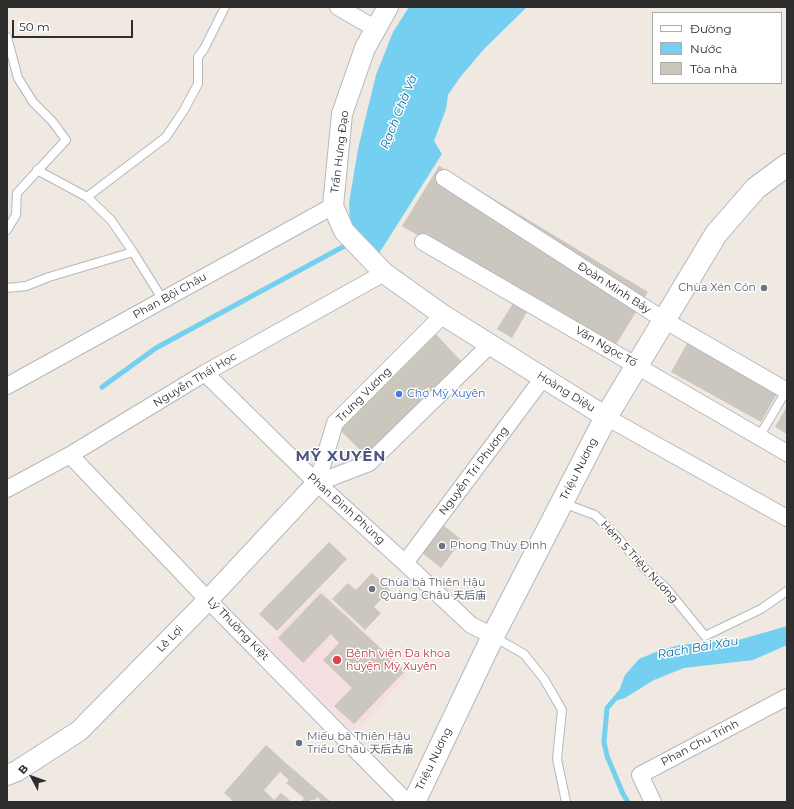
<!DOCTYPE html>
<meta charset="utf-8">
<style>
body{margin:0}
#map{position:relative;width:794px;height:809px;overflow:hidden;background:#efe9e1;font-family:Montserrat,sans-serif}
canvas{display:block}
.frame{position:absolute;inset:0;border:8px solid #2e2e2e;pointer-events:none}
.legend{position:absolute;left:652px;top:12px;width:130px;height:72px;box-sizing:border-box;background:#fff;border:1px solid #ababab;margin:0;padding:5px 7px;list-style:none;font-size:12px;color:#2e2e2e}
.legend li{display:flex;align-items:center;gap:8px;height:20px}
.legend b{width:20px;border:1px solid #ababab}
.north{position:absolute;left:12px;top:757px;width:40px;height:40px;-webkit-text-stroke:3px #fff;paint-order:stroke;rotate:311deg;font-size:11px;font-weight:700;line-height:16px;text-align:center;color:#2e2e2e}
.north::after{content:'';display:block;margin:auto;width:14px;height:18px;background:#2e2e2e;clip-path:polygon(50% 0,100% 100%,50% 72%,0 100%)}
.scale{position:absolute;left:12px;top:20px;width:121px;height:18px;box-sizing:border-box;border:2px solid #2e2e2e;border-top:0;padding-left:5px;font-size:12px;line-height:14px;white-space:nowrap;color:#2e2e2e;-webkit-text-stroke:3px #fff;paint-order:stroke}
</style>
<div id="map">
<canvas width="794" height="809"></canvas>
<div class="frame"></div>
<ul class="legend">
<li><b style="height:5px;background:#fff"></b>Đường</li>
<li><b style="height:11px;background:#75cff0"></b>Nước</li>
<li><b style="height:11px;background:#cbc7bf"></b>Tòa nhà</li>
</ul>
<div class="north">B</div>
<div class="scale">50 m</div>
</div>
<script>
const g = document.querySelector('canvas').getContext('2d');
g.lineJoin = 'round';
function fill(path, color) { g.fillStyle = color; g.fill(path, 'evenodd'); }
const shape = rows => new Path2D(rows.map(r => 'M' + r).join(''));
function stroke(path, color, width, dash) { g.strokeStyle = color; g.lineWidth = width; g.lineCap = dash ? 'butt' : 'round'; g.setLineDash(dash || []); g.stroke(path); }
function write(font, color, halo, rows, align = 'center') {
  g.font = font + ' Montserrat,"Noto Sans SC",sans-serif'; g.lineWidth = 3; g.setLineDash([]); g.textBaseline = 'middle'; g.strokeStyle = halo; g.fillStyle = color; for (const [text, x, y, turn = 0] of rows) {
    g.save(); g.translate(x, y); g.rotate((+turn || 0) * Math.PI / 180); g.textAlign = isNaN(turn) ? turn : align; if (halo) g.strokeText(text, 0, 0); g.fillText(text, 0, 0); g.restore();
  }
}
fill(shape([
 [320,589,409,675,354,732,265,646]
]), '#f5dfe0');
fill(shape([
 [409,7,527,7,485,48,461,76,448,95,446,109,434,141,442,154,378,255,361,238,350,221,349,203,358,149,376,75,393,32],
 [787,626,787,645,753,660,684,668,654,680,625,698,615,701,625,675,639,659,658,651,680,645,710,642,735,641]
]), '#75cff0');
stroke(shape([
 [102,387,156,348,350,243],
 [620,693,607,708,604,742,607,756,623,794,628,802]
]), '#75cff0', 5);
fill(shape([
 [439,166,648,292,610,355,530,307,512,338,497,329,518,295,402,226],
 [434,332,462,362,366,456,337,427],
 [689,340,779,390,761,422,671,372],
 [787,406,787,434,775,427],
 [443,525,462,540,441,568,422,553],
 [329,542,347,559,277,631,259,614],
 [372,573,390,590,374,607,381,613,365,630,332,599,348,583,356,590],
 [321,593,405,671,354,724,334,706,352,688,323,660,339,643,331,634,303,663,278,638],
 [266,745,287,764,331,802,322,802,317,797,314,801,312,799,309,802,301,802,304,798,286,783,289,780,280,772,264,790,274,800,281,793,292,802,234,802,224,793]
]), '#cbc7bf');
const service = shape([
 [7,37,18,78,33,102,52,121,66,140,17,193,16,215,7,230],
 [37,170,87,197,111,220,133,252,163,300],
 [87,197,166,137,184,110,198,84,198,57,204,49,225,7],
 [7,288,26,286,49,277,133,252],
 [759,437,786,391],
 [563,503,595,515,609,528,645,569,666,588,705,636,761,609,787,591],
 [494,637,524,654,544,679,562,710,557,759,566,802]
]);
const minor = shape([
 [338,7,376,29],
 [444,178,664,320,787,391],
 [423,242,787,453],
 [205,373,317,483,405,563,471,625,493,636],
 [7,386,333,206],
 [606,417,787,518],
 [70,455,208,600,407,802],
 [317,483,369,463,490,345],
 [317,483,335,423,443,315],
 [7,489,70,455,205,373,384,273],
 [405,563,543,378],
 [653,802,640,775,787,697]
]);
const tertiary = shape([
 [388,7,365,48,342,114,333,206,344,231,384,273,443,315,606,417],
 [7,775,17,771,79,731,208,600,317,483]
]);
const secondary = shape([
 [414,802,493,636,606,417,716,234,756,188,787,165]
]);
stroke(service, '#b4b7c1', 10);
stroke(minor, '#b4b7c1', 18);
stroke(tertiary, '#b4b7c1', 22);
stroke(secondary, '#b4b7c1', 24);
stroke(service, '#fff', 8);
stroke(minor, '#fff', 16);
stroke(tertiary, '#fff', 20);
stroke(secondary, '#fff', 22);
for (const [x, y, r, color] of [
 [764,288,4,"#6b7280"],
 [399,394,4,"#3f7fe0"],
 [442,546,4,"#6b7280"],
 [372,589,4,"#6b7280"],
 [337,660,5,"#e0444e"],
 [299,743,4,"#6b7280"]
]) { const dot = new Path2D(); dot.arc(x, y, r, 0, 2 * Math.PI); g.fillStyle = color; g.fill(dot); stroke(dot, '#fff', 1.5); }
write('11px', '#2e2e2e', '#fff', [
 ["Trần Hưng Đạo",340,152,-83],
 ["Đoàn Minh Bảy",614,288,33],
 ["Phan Bội Châu",170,296,-29],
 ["Văn Ngọc Tố",606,347,30],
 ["Nguyễn Thái Học",195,380,-31],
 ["Hoàng Diệu",566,392,32],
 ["Trưng Vương",364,395,-45],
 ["Triệu Nương",579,469,-63],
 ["Nguyễn Tri Phương",474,471,-53],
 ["Phan Đình Phùng",346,509,42],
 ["Hẻm 5 Triệu Nương",639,562,47],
 ["Lý Thường Kiệt",238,629,46],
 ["Lê Lợi",170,639,-46],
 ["Phan Chu Trinh",700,743,-28],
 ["Triệu Nương",434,759,-64]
]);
write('11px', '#5b616d', '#fff', [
 ["Chùa Xén Cón",756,288,"right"],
 ["Phong Thủy Đình",450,546],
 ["Chùa bà Thiên Hậu",380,583],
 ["Quảng Châu 天后庙",380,596],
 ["Miếu bà Thiên Hậu",307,737],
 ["Triều Châu 天后古庙",307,750]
], 'left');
write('11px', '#366cbe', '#fff', [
 ["Chợ Mỹ Xuyên",407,394]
], 'left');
write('11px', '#be3a42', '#fff', [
 ["Bệnh viện Đa khoa",346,654],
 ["huyện Mỹ Xuyên",346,667]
], 'left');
write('italic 12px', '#0d6fa3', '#fff', [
 ["Rạch Chà Và",399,112,-68],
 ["Rach Bãi Xàu",698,648,-10]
]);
g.letterSpacing = '1px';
write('bold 15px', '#4d5680', '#fff', [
 ["MỸ XUYÊN",341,457]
]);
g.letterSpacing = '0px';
</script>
